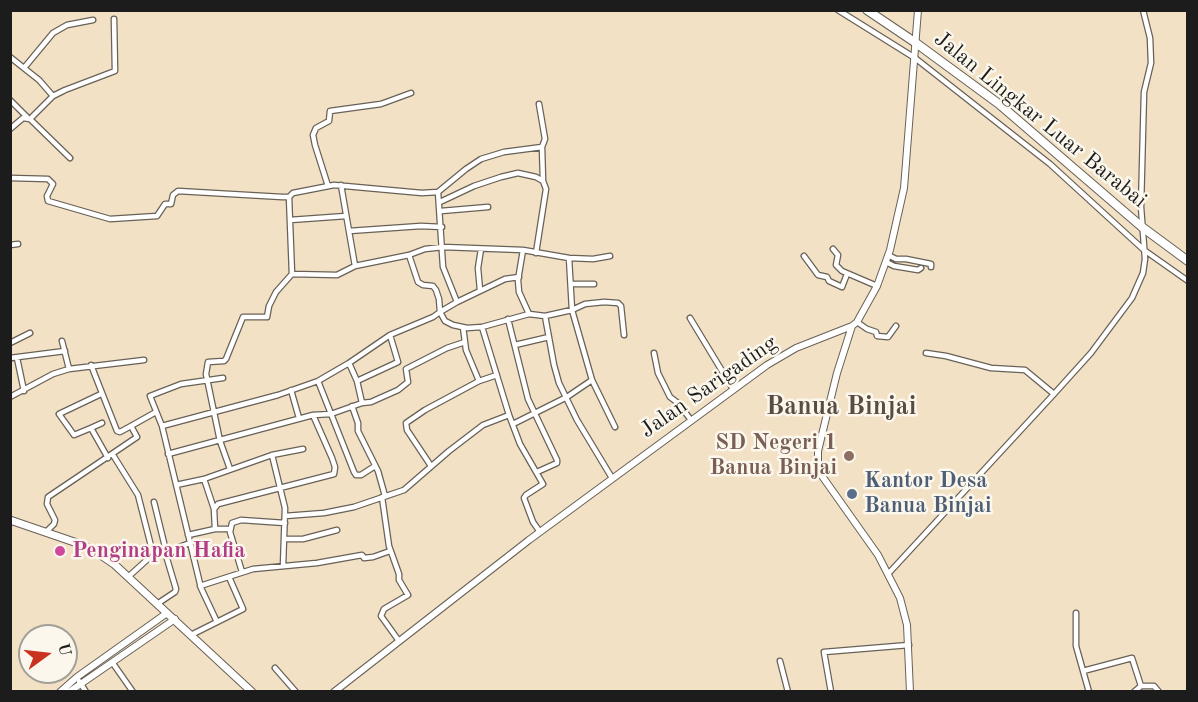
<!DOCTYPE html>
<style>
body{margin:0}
#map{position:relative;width:1198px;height:702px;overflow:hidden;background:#f3e1c5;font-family:"Old Standard TT",serif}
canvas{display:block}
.frame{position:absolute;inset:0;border:12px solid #1c1c1c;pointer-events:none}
.north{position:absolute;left:18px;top:624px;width:60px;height:60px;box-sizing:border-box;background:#fbf7ec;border:2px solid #a29f99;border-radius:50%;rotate:75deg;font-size:16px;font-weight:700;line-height:24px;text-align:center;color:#1c1c1c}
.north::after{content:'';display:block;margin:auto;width:21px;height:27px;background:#c8321e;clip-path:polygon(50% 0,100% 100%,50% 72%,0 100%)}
</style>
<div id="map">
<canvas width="1198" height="702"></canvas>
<div class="frame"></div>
<div class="north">U</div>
</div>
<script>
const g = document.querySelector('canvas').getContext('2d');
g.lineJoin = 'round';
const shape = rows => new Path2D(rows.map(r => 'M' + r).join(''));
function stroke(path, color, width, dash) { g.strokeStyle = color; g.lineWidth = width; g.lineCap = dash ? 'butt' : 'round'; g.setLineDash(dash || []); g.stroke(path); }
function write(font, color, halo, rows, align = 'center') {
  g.font = font + ' "Old Standard TT",serif'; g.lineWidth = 5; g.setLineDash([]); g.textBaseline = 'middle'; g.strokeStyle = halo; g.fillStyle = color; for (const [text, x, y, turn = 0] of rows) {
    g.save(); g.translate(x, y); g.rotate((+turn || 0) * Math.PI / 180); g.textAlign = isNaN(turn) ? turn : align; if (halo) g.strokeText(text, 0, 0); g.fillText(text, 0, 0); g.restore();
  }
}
const street = shape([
 [838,10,915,58,1050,164,1144,250,1188,281],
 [10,57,39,80,53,96],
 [24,68,53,33,67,25,93,20],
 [10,100,27,117],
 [539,104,545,139,542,147,543,181],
 [30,119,70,158],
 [10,129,23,118,30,119,53,96,65,90,115,71,114,19],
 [10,178,48,179,53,184,47,196,48,201,110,219,157,216,165,204,171,204,173,195,178,191,282,197,289,197,293,193,334,185,422,193,438,192,443,267,457,302,440,312],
 [341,185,355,266],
 [328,186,315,145,313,135,316,128,329,121,330,111,381,104,411,93],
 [438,192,466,169,481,159,504,152,542,147],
 [289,197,292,274],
 [440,202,474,186,501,177,518,173,536,177,543,181,546,189,536,253],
 [441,211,488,207],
 [290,220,346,216],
 [349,231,421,226,442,227],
 [10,245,18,244],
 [833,249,838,255,836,265,842,271,877,286],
 [523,250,518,280,519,292,529,314],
 [409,255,418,282,423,285,433,286,436,290,439,299,440,312],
 [888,255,896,259,906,259,931,264,931,267],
 [804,256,818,275,827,277,829,281,842,287,847,274],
 [569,258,593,259,610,256],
 [886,262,894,266,918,270,921,268],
 [571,284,594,284],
 [480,290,478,268,481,249],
 [457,302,505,279,519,277],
 [545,316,554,365,559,383,577,420,612,478],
 [690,318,733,389],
 [508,319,528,399,557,460,557,463,537,472],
 [857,322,867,329,876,332,877,336,888,337,896,326],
 [463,327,466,350,479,381,497,375],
 [482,327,509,415],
 [62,341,69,369],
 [10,343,30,333],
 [515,345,549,337],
 [654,353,658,373,670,397,678,403,691,420],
 [926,353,946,356,991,368,1025,370,1054,394],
 [10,358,65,351],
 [17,358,24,391],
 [318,381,354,472,356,475,361,475,375,466],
 [357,381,398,362,390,335],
 [291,390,299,418],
 [10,397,53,374,69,369,144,360],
 [362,403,371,402,398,390,408,382,406,369,447,348,465,342],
 [352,406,358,423,358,431,378,471,385,496],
 [102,423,91,428,108,458],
 [513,424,567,397,592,380],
 [131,426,156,412],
 [162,426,278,395,318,381,349,363,390,335,433,317,440,312,445,321,453,325,467,328,482,327,529,314,545,316,572,310,585,304,604,302,618,303,621,306,624,335],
 [91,428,74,435,59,414,101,394],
 [168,454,313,415,331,414,362,403,357,381,349,363],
 [113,455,138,495,151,546,149,558,128,577],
 [272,455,285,508,283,566],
 [431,466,407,430,406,423,425,410,479,381],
 [230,469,220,441,206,374,208,362,224,361,226,359,243,317,267,317,269,306,276,292,292,274,337,275,355,266,409,255,425,249,443,247,523,250,569,258,572,310,592,380,615,427],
 [204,479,214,509],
 [176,485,204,479,272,455,303,449],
 [382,497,389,546,399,574,399,580,408,595,384,609,381,616,399,641],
 [154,502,166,551],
 [285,516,324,513,354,507,404,490,449,451,483,425,509,415,520,444,543,484,526,495,524,498,533,522,540,532],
 [215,529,214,509,218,504,334,474,335,467,332,458,313,415],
 [46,532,54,524,55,520,47,504,48,497,137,437,131,426,120,432,117,431,91,365],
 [188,535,215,529,230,529],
 [284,539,303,539,337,530],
 [242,572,230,532,232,523,241,520,285,523],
 [888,574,1054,394,1091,353,1132,298,1143,273,1145,259,1141,207,1144,92,1151,63,1150,38,1143,10],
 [200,586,253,569,317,563,362,555,364,558,373,557,390,551],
 [157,604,175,592,176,589,165,552,190,543],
 [1076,613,1076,646,1089,692],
 [217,622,201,588,162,426,150,396,181,384,223,378],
 [191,635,243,609,229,577],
 [780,661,788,692],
 [112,662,133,692],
 [275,668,296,692],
 [1083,671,1132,658,1141,686,1154,686,1159,692],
 [79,681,86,692],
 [831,692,824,652,909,645],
 [1134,692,1141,686]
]);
const secondary = shape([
 [852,326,837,373,818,451,818,462,822,476,878,555,900,598,907,625,910,692],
 [60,692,77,677,167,613],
 [69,692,175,619],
 [334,692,529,540,767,365,796,348,852,326,857,322,877,286,890,250,904,188,918,10]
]);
const primary = shape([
 [10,520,80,544,98,553,114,564,252,692]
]);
const highway = shape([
 [867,10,916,43,999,104,1142,227,1188,261]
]);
stroke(street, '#676157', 7);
stroke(secondary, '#676157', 8);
stroke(primary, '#676157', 9);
stroke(highway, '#676157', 10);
stroke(street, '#fff', 4.5);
stroke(secondary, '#fff', 6);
stroke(primary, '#fff', 7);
stroke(highway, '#fff', 8);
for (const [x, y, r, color] of [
 [849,456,6,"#8d6e63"],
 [852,494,6,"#5c6f8a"],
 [60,551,6,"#d1479c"]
]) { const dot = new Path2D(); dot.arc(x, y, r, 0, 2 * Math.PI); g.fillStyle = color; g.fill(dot); stroke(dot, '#fbf7ec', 2); }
write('22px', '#1c1c1c', '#fbf7ec', [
 ["Jalan Lingkar Luar Barabai",1040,120,39],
 ["Jalan Sarigading",709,387,-35]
]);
write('bold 22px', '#785e54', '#fbf7ec', [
 ["SD Negeri 1",837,443],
 ["Banua Binjai",837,468]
], 'right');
write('bold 22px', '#4e5e75', '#fbf7ec', [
 ["Kantor Desa",864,481],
 ["Banua Binjai",864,506]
], 'left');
write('bold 22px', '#b23c85', '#fbf7ec', [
 ["Penginapan Hafia",72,551]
], 'left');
write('bold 26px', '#594d41', '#fbf7ec', [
 ["Banua Binjai",841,407]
]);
</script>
